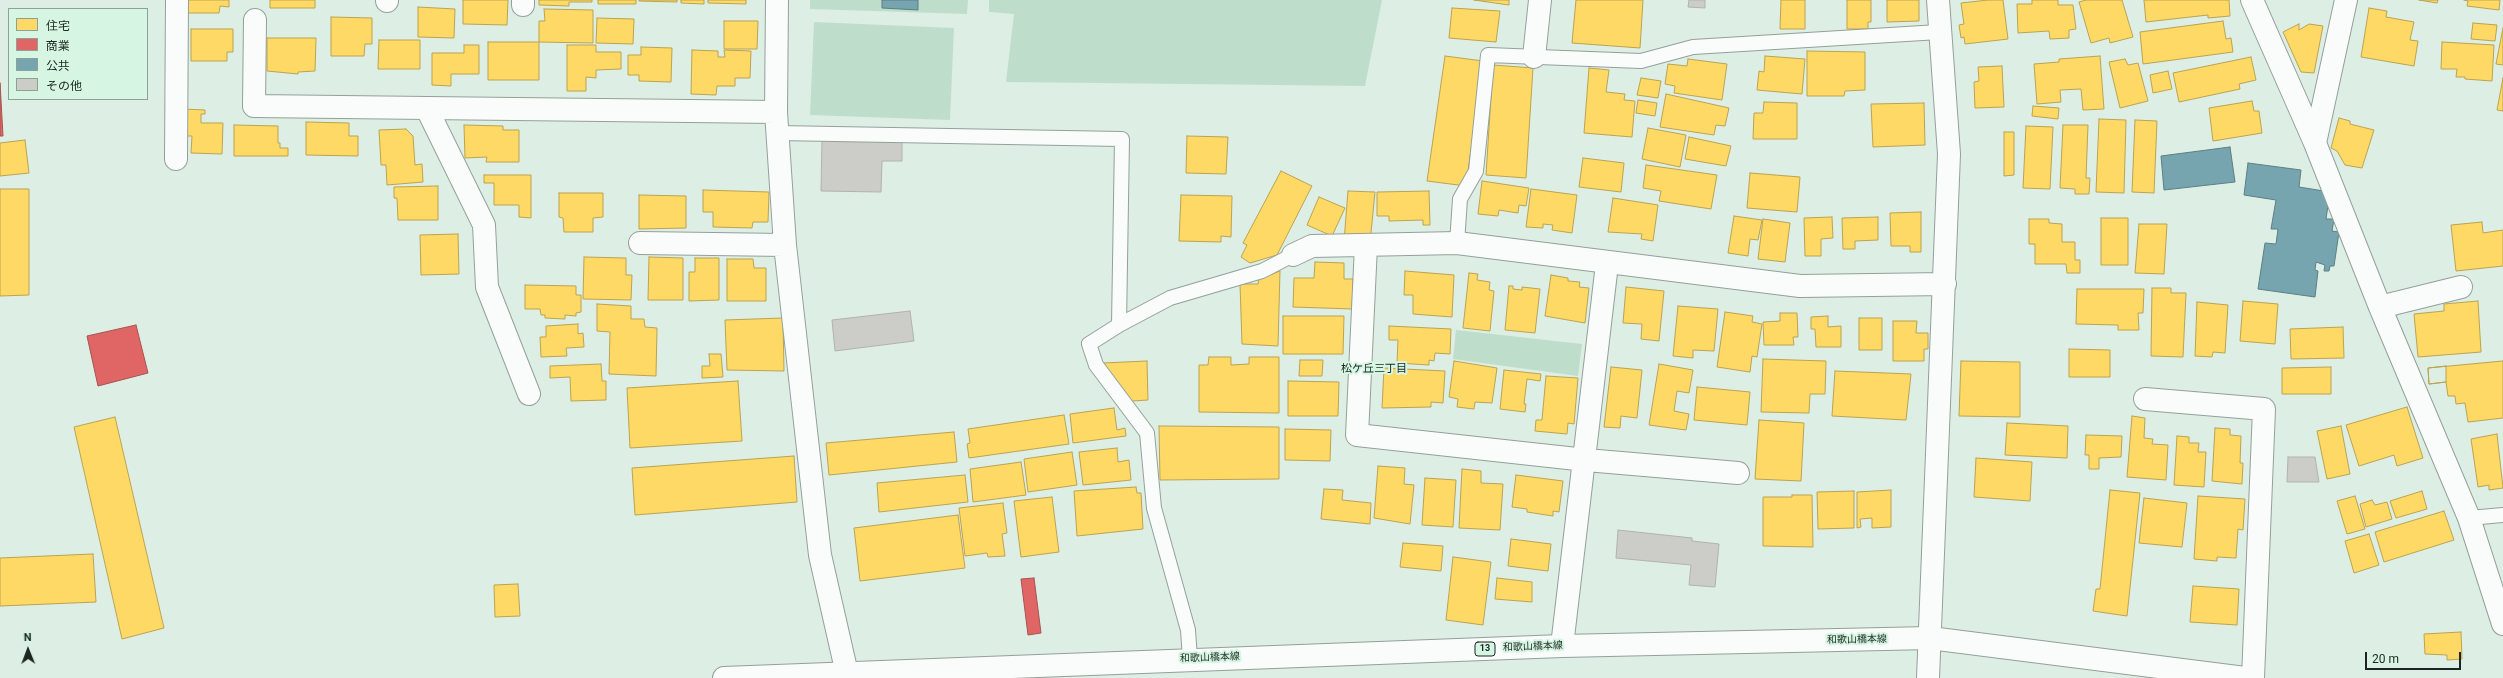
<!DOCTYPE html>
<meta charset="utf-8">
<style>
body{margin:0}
#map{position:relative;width:2503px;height:678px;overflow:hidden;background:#ddeee4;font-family:Roboto,"Noto Sans JP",sans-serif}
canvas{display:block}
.legend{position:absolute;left:8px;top:8px;width:140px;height:92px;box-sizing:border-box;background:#d6f5e3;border:1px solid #8ba295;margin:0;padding:5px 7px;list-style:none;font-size:12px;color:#1a261f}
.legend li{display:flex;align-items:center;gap:8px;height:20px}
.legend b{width:20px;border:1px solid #8ba295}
.north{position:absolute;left:8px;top:630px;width:40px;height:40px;-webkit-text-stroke:3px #d6f5e3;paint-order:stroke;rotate:359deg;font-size:11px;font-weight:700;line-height:16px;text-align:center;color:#1a261f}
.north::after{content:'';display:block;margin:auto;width:14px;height:18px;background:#1a261f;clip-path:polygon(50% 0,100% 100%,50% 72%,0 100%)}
.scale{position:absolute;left:2365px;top:652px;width:96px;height:18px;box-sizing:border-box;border:2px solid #1a261f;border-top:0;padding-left:5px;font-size:12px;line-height:14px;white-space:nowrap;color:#1a261f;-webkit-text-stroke:3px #d6f5e3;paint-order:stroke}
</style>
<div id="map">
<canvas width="2503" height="678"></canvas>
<ul class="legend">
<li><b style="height:11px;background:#ffd966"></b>住宅</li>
<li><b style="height:11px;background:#e06666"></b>商業</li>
<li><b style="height:11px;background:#76a5af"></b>公共</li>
<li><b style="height:11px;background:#cccdc9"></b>その他</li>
</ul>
<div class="north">N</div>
<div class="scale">20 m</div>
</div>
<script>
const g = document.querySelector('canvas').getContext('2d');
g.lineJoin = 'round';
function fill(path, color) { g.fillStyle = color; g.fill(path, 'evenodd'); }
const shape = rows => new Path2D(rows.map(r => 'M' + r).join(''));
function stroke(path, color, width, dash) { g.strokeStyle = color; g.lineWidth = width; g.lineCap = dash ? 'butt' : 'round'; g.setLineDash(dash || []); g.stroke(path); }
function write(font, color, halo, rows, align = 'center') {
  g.font = font + ' Roboto,"Noto Sans JP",sans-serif'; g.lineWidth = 4; g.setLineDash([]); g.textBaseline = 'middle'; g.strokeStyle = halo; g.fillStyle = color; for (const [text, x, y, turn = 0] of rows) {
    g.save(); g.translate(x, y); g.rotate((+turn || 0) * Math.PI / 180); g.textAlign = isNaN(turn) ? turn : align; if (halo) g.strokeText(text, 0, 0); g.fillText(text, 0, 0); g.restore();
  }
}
fill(shape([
 [810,0,968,0,967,14,810,9],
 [989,0,1382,0,1365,86,1006,82,1014,14,989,12],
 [814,22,954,28,950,120,810,115],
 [1456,330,1582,344,1578,376,1453,359]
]), '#bedecb');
const homes = shape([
 [186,0,229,0,229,7,220,6,219,13,186,13,186,0],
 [270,0,315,0,315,8,270,8,270,0],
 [463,0,508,0,507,25,463,24,463,0],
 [539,0,592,0,592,2,569,2,569,6,539,5,539,0],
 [598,0,636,0,636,4,598,4,598,0],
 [677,0,677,2,639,1,639,0,677,0],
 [681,0,704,0,704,4,681,3,681,0],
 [708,0,746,0,746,4,708,3,708,0],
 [1474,0,1509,0,1509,5,1474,0],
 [1576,0,1643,0,1640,48,1572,43,1576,0],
 [1781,0,1805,0,1805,29,1780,29,1781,0],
 [1847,0,1871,0,1871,22,1868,22,1868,29,1847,29,1847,0],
 [1887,0,1919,0,1919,21,1887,22,1887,0],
 [1988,0,2003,0,2008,39,1965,44,1964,37,1961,38,1959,25,1964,24,1961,3,1988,0],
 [2032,0,2058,0,2058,5,2073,5,2076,29,2069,30,2069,38,2050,39,2049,31,2018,33,2017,4,2032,4,2032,0],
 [2086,0,2122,0,2133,37,2110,43,2109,38,2091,43,2079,2,2086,0],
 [2144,0,2229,0,2230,16,2208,18,2208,15,2146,22,2144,0],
 [2419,0,2438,0,2437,3,2419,0],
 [2464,0,2500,0,2499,10,2467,6,2468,1,2464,0],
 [418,7,455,9,454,38,418,37,418,7],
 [1452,8,1500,11,1496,42,1449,38,1452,8],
 [2369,8,2387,11,2386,17,2414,22,2410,40,2418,41,2414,66,2361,57,2369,8],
 [544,9,593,10,593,43,539,42,539,21,545,21,544,9],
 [331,17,372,18,372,44,365,44,364,56,331,56,331,17],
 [597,18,634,19,633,44,596,43,597,18],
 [724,21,758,21,757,49,724,49,724,21],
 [2223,21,2226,39,2231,38,2233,52,2143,64,2140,32,2223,21],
 [2473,23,2497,25,2495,41,2471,39,2473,23],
 [2299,24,2299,30,2309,24,2323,26,2314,73,2301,72,2283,32,2299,24],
 [2503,28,2503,65,2496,64,2503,28],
 [191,29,233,29,233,52,227,52,227,61,191,61,191,29],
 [267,38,316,38,315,71,298,72,298,74,267,71,267,38],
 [379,40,420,40,420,69,378,69,379,40],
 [488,42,539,42,539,80,488,80,488,42],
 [2442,42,2494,45,2492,81,2465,79,2465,77,2456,77,2457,69,2441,69,2442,42],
 [464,45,479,45,479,74,451,74,451,86,432,85,432,53,464,53,464,45],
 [567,45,596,45,596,52,621,52,621,69,596,70,596,78,586,77,586,91,567,91,567,45],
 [641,47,672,48,671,82,639,81,639,75,628,75,628,55,641,55,641,47],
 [692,50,718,51,718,57,725,57,724,50,751,51,750,78,735,78,735,86,717,86,716,95,691,94,692,50],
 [1807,51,1865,52,1865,90,1845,91,1844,96,1807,96,1807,51],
 [1445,56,1483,61,1466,186,1427,181,1445,56],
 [1765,56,1805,59,1802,94,1757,90,1759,71,1764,72,1765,56],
 [2100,56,2104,109,2083,110,2081,89,2060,90,2061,102,2037,104,2034,64,2059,62,2059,59,2100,56],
 [2251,57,2256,80,2239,84,2240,89,2179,102,2173,73,2251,57],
 [1688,59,1727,64,1722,100,1674,93,1675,86,1665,84,1668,64,1687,66,1688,59],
 [2125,59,2128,65,2138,63,2148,101,2120,108,2109,62,2125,59],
 [1493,65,1533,68,1526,178,1486,175,1493,65],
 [2002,66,2004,107,1975,108,1974,82,1979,81,1978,67,2002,66],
 [1589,68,1609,70,1606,92,1625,94,1624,100,1635,101,1632,137,1584,133,1589,68],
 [2168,71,2172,89,2153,93,2150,75,2168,71],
 [1641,78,1661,81,1658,98,1637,95,1641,78],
 [2503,78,2503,111,2497,110,2503,78],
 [1666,94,1729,108,1725,126,1716,125,1714,135,1660,127,1666,94],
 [1638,100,1657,103,1655,116,1636,113,1638,100],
 [2252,101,2254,111,2259,111,2262,133,2213,141,2209,108,2252,101],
 [1764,102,1797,103,1797,139,1753,139,1754,113,1763,113,1764,102],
 [1924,103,1925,145,1873,147,1871,104,1924,103],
 [2033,106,2059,108,2058,119,2032,116,2033,106],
 [183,109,205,110,205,114,201,114,201,123,223,123,222,154,191,153,192,136,183,136,183,109],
 [2339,118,2350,121,2350,124,2374,130,2362,168,2345,165,2337,151,2331,148,2339,118],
 [2099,119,2126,120,2124,193,2096,192,2099,119],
 [2135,120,2157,121,2154,193,2132,192,2135,120],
 [306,122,349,123,349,136,358,136,358,156,306,155,306,122],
 [234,125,278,126,278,143,280,143,280,148,288,148,288,156,234,156,234,125],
 [464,125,503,126,503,130,519,130,519,162,486,162,487,157,465,158,464,125],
 [2063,125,2088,125,2086,178,2090,178,2089,194,2075,194,2075,189,2060,188,2063,125],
 [2026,126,2053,127,2050,189,2023,188,2026,126],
 [1648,128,1686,135,1680,167,1642,159,1648,128],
 [406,129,413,136,415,165,422,164,423,182,387,185,386,165,381,165,379,130,406,129],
 [2004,132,2014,132,2014,175,2004,176,2004,132],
 [1187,136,1228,137,1226,174,1186,173,1187,136],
 [1689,137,1731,146,1726,166,1685,159,1689,137],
 [25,140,29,173,0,176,0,143,25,140],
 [1583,158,1624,163,1621,192,1579,187,1583,158],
 [1646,165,1717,175,1711,209,1659,201,1661,191,1643,188,1646,165],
 [1281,171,1312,186,1277,255,1250,263,1241,257,1247,245,1243,243,1281,171],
 [1750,173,1800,177,1797,212,1747,208,1750,173],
 [484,175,531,175,531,218,519,217,519,205,494,205,494,183,484,183,484,175],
 [1482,181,1529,188,1526,206,1519,205,1518,213,1499,210,1498,216,1478,214,1482,181],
 [438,186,438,220,398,220,397,198,394,198,394,187,438,186],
 [0,189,29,189,29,295,0,296,0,189],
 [1531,189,1577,195,1572,233,1552,230,1553,225,1543,224,1543,228,1526,227,1531,189],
 [703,190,769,192,768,222,753,222,752,228,713,227,713,212,703,212,703,190],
 [1348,191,1375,192,1370,243,1344,242,1348,191],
 [1429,191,1430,225,1423,225,1423,220,1389,221,1389,216,1377,216,1377,192,1429,191],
 [559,193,603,193,603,217,593,218,593,232,564,232,563,218,559,217,559,193],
 [639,195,686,196,686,228,639,229,639,195],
 [1181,195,1232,196,1231,237,1221,236,1221,242,1179,241,1181,195],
 [1319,197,1345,208,1332,236,1307,225,1319,197],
 [1613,198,1658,205,1653,241,1641,239,1642,234,1608,232,1613,198],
 [1921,212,1921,252,1910,252,1910,246,1891,246,1890,213,1921,212],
 [1734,216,1762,220,1758,240,1750,239,1748,256,1728,253,1734,216],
 [1832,217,1833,238,1821,239,1821,256,1805,256,1804,218,1832,217],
 [1878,217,1878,240,1855,241,1855,249,1843,249,1842,218,1878,217],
 [2101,218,2128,218,2128,265,2101,265,2101,218],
 [1763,219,1790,223,1785,262,1758,259,1763,219],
 [2029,219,2049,219,2049,223,2062,224,2062,242,2075,242,2075,260,2080,260,2080,273,2067,273,2066,264,2035,264,2035,244,2029,244,2029,219],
 [2482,222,2483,233,2503,230,2503,266,2456,271,2451,225,2482,222],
 [2139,224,2167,224,2164,274,2135,273,2139,224],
 [458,234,459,274,421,275,420,235,458,234],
 [584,257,626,258,626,275,632,275,631,300,583,299,584,257],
 [649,257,683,258,683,300,648,300,649,257],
 [695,258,719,258,719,300,689,301,689,272,695,272,695,258],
 [727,259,753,259,754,268,766,268,766,301,727,301,727,259],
 [1315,262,1344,263,1344,279,1353,279,1352,309,1293,307,1294,278,1314,278,1315,262],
 [1280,271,1278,346,1242,344,1240,284,1258,284,1259,279,1280,271],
 [1405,271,1454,275,1452,317,1413,314,1413,295,1404,295,1405,271],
 [1469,273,1478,274,1477,280,1490,282,1489,290,1494,291,1490,331,1463,328,1469,273],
 [1551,275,1568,278,1568,281,1580,282,1579,287,1589,288,1585,323,1545,316,1551,275],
 [525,285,576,286,576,295,581,295,581,312,576,313,576,316,565,315,565,319,545,318,545,315,541,315,540,309,525,309,525,285],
 [1509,286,1513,286,1513,289,1522,290,1522,287,1540,289,1535,333,1505,330,1509,286],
 [1626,287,1664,291,1659,341,1641,339,1642,324,1623,323,1626,287],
 [2152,288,2171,288,2171,293,2186,293,2183,357,2151,356,2152,288],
 [2077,289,2144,289,2143,313,2138,313,2139,330,2118,330,2118,325,2076,324,2077,289],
 [2243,301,2278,304,2275,344,2240,341,2243,301],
 [2478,301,2481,352,2418,357,2414,314,2444,311,2444,304,2478,301],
 [2197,302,2228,305,2225,353,2213,352,2212,357,2195,356,2197,302],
 [597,304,631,306,631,319,644,319,645,327,657,328,656,376,609,374,610,332,597,331,597,304],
 [1678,306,1718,309,1714,351,1693,350,1693,358,1673,356,1678,306],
 [1725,312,1753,316,1752,322,1762,324,1757,357,1752,356,1750,372,1717,367,1725,312],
 [1780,313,1797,313,1798,337,1793,337,1794,345,1764,345,1763,322,1780,321,1780,313],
 [1283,316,1344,316,1343,354,1283,354,1283,316],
 [1828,316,1828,327,1841,326,1841,347,1816,347,1815,329,1811,329,1811,317,1828,316],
 [783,318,784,371,727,370,725,320,783,318],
 [1859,318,1882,318,1882,350,1859,350,1859,318],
 [1893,321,1917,321,1916,333,1928,333,1928,349,1924,349,1924,361,1893,361,1893,321],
 [578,324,578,334,583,333,584,347,566,348,567,356,541,357,540,337,546,337,546,326,578,324],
 [1389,326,1451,329,1450,354,1435,353,1434,361,1429,360,1429,365,1397,363,1398,340,1389,340,1389,326],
 [2343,327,2344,358,2291,359,2290,329,2343,327],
 [2069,349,2110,350,2110,377,2069,377,2069,349],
 [709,354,721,354,723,377,702,378,702,366,710,366,709,354],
 [1209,357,1231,357,1231,365,1249,364,1249,357,1279,357,1279,413,1199,412,1199,365,1208,365,1209,357],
 [1763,359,1826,361,1825,394,1810,394,1809,413,1761,412,1763,359],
 [1300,360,1323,360,1322,376,1299,376,1300,360],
 [1147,361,1148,400,1132,401,1103,363,1147,361],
 [1454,361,1497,368,1492,403,1475,402,1474,409,1457,407,1458,399,1449,397,1454,361],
 [1961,361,2020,362,2020,417,1959,416,1961,361],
 [2503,361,2503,418,2468,422,2465,403,2456,404,2455,396,2448,396,2446,382,2429,384,2428,368,2503,361],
 [601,364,602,381,606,381,606,400,571,401,570,377,550,378,550,366,601,364],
 [1659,364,1693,370,1689,393,1677,391,1674,411,1689,414,1686,430,1649,425,1659,364],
 [2446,366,2446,382,2429,384,2428,368,2446,366],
 [1611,367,1642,370,1637,418,1621,416,1620,428,1604,427,1611,367],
 [2331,367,2331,394,2282,394,2282,368,2331,367],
 [1384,368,1445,371,1443,403,1431,402,1431,407,1382,408,1384,368],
 [1504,370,1541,374,1540,381,1527,379,1524,404,1526,404,1525,412,1500,409,1504,370],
 [1835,371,1911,374,1906,420,1832,416,1835,371],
 [1546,376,1578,378,1574,424,1568,423,1567,434,1535,431,1536,420,1542,420,1546,376],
 [738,381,742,441,630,448,627,388,738,381],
 [1288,381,1339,382,1338,416,1288,416,1288,381],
 [1697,387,1750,392,1747,425,1694,420,1697,387],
 [2407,407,2423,458,2397,466,2394,455,2359,466,2346,425,2407,407],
 [1114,408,1117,430,1125,428,1126,436,1073,443,1070,414,1114,408],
 [1064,415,1069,444,969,458,967,444,970,443,968,429,1064,415],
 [2132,416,2145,418,2144,438,2153,439,2152,444,2168,445,2166,480,2127,477,2132,416],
 [115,417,164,628,122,639,74,427,115,417],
 [1759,420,1804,423,1801,481,1755,479,1759,420],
 [2007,423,2068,426,2067,458,2005,455,2007,423],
 [1159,426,1279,427,1279,479,1160,480,1159,426],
 [2341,426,2350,474,2327,479,2317,431,2341,426],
 [2215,428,2230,429,2230,435,2241,436,2240,463,2243,463,2242,484,2212,481,2215,428],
 [1285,429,1331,430,1330,461,1285,460,1285,429],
 [954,432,957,462,829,475,826,443,954,432],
 [2497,434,2503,488,2489,490,2489,485,2478,487,2471,439,2497,434],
 [2086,435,2122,436,2121,457,2099,458,2099,469,2089,469,2089,455,2085,455,2086,435],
 [2177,436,2189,437,2189,443,2199,443,2198,452,2206,452,2204,487,2174,485,2177,436],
 [1117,448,1118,462,1129,460,1131,480,1083,485,1079,452,1117,448],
 [1072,452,1077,485,1028,492,1024,459,1072,452],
 [794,456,797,502,635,515,632,468,794,456],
 [1976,458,2032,462,2030,501,1974,497,1976,458],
 [1021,462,1026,495,973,502,970,469,1021,462],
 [1378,466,1405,468,1404,484,1414,485,1410,524,1374,518,1378,466],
 [1462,469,1481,471,1481,483,1503,484,1500,530,1459,528,1462,469],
 [965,475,968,502,879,512,877,483,965,475],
 [1516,475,1563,481,1559,512,1553,511,1553,516,1527,512,1527,509,1512,507,1516,475],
 [1425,478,1456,480,1453,527,1422,525,1425,478],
 [1136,487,1137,493,1141,493,1143,529,1077,536,1074,491,1136,487],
 [1324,489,1343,490,1342,500,1371,503,1370,524,1321,519,1324,489],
 [1891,490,1891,527,1872,528,1872,518,1860,519,1861,527,1857,528,1857,492,1891,490],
 [2110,490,2140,493,2127,616,2093,611,2096,589,2100,589,2110,490],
 [1854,491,1854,528,1818,529,1817,492,1854,491],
 [2422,491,2427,509,2396,518,2390,501,2422,491],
 [1792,495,1812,495,1813,547,1763,546,1763,497,1792,497,1792,495],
 [2198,496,2245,499,2243,530,2238,529,2236,558,2217,557,2217,561,2194,559,2198,496],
 [2355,496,2365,529,2347,534,2337,501,2355,496],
 [1052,497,1059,552,1021,557,1014,501,1052,497],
 [2144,498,2187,503,2182,547,2139,543,2144,498],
 [2372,500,2375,505,2387,502,2392,519,2366,527,2360,504,2372,500],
 [1003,503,1007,533,1002,534,1005,556,988,557,987,553,965,556,959,508,1003,503],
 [2444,511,2454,540,2384,562,2375,532,2444,511],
 [958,515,965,568,860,581,854,528,958,515],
 [2369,534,2379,565,2354,573,2345,541,2369,534],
 [1511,539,1551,544,1548,571,1508,566,1511,539],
 [1403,543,1443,546,1441,571,1400,567,1403,543],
 [93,554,96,602,0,606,0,558,93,554],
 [1453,557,1491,562,1483,625,1446,620,1453,557],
 [1497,578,1532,582,1532,602,1495,599,1497,578],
 [518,584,520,616,495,617,494,585,518,584],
 [2193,586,2239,589,2237,625,2190,622,2193,586],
 [2461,632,2462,659,2447,660,2447,655,2425,654,2424,634,2461,632]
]);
fill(homes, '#ffd966');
stroke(homes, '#baa351', 1);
const shops = shape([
 [0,83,3,136,0,136,0,83],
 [136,325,148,373,98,386,87,336,136,325],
 [1034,578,1041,633,1028,635,1021,579,1034,578]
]);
fill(shops, '#e06666');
stroke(shops, '#a55351', 1);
const public = shape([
 [882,0,918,0,918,10,882,8,882,0],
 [2230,147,2235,182,2164,190,2161,156,2230,147],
 [2248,163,2301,170,2299,187,2330,192,2326,219,2334,219,2332,231,2339,232,2334,266,2330,266,2329,271,2324,271,2325,265,2316,262,2315,270,2318,271,2315,297,2258,289,2265,243,2276,244,2278,229,2271,229,2276,200,2244,195,2248,163]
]);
fill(public, '#76a5af');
stroke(public, '#5a7f84', 1);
const building = shape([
 [1689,0,1705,0,1705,8,1688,7,1689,0],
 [822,140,902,142,902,161,882,161,881,192,821,191,822,140],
 [910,311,914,341,835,351,832,320,910,311],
 [2288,457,2315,457,2319,482,2287,482,2288,457],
 [1618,530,1692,538,1692,541,1719,544,1715,587,1689,585,1691,565,1616,558,1618,530]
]);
fill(building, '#cccdc9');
stroke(building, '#b1b2ae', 1);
const service = shape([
 [777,133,1122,139,1119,325],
 [1457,243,1460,199,1476,171,1488,55,1641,61,1693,47,1939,32],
 [2469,518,2503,515],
 [1190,659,1188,630,1154,508,1147,433,1096,365,1089,344,1119,325,1170,298,1262,271,1293,255]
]);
const minor = shape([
 [387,0,387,1],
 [777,0,776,112,785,245,820,555,848,678],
 [2252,0,2315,143,2380,307,2469,518,2503,624],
 [523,5,523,0],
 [255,20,254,106,776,112],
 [1534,57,1540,0],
 [427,109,484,225,487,287,529,394],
 [2315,143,2346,0],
 [176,159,177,0],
 [640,243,785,245],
 [1366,246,1357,435,1586,460,1738,473],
 [1293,255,1312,246,1457,243,1800,286,1945,284],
 [2380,307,2461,287],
 [2145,399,2264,409,2253,678],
 [1562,646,1607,264],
 [1928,678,1949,154,1938,0]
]);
const primary = shape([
 [724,678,1562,646,1930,638,2245,678]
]);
stroke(service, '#93a099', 16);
stroke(minor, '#93a099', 24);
stroke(primary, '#93a099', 24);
stroke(service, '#fafcfb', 14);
stroke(minor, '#fafcfb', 22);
stroke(primary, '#fafcfb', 22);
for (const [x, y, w] of [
 [1485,649,20]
]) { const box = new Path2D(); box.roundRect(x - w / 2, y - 7, w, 14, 3); g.fillStyle = '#d6f5e3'; g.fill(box); stroke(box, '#1a261f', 1); }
write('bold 9px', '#1a261f', null, [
 ["13",1485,649]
]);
write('10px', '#1a261f', '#d6f5e3', [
 ["和歌山橋本線",1857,640,-1],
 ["和歌山橋本線",1533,647,-2],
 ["和歌山橋本線",1210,658,-2]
]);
write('11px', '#1a261f', '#d6f5e3', [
 ["松ケ丘三丁目",1374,369]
]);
</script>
